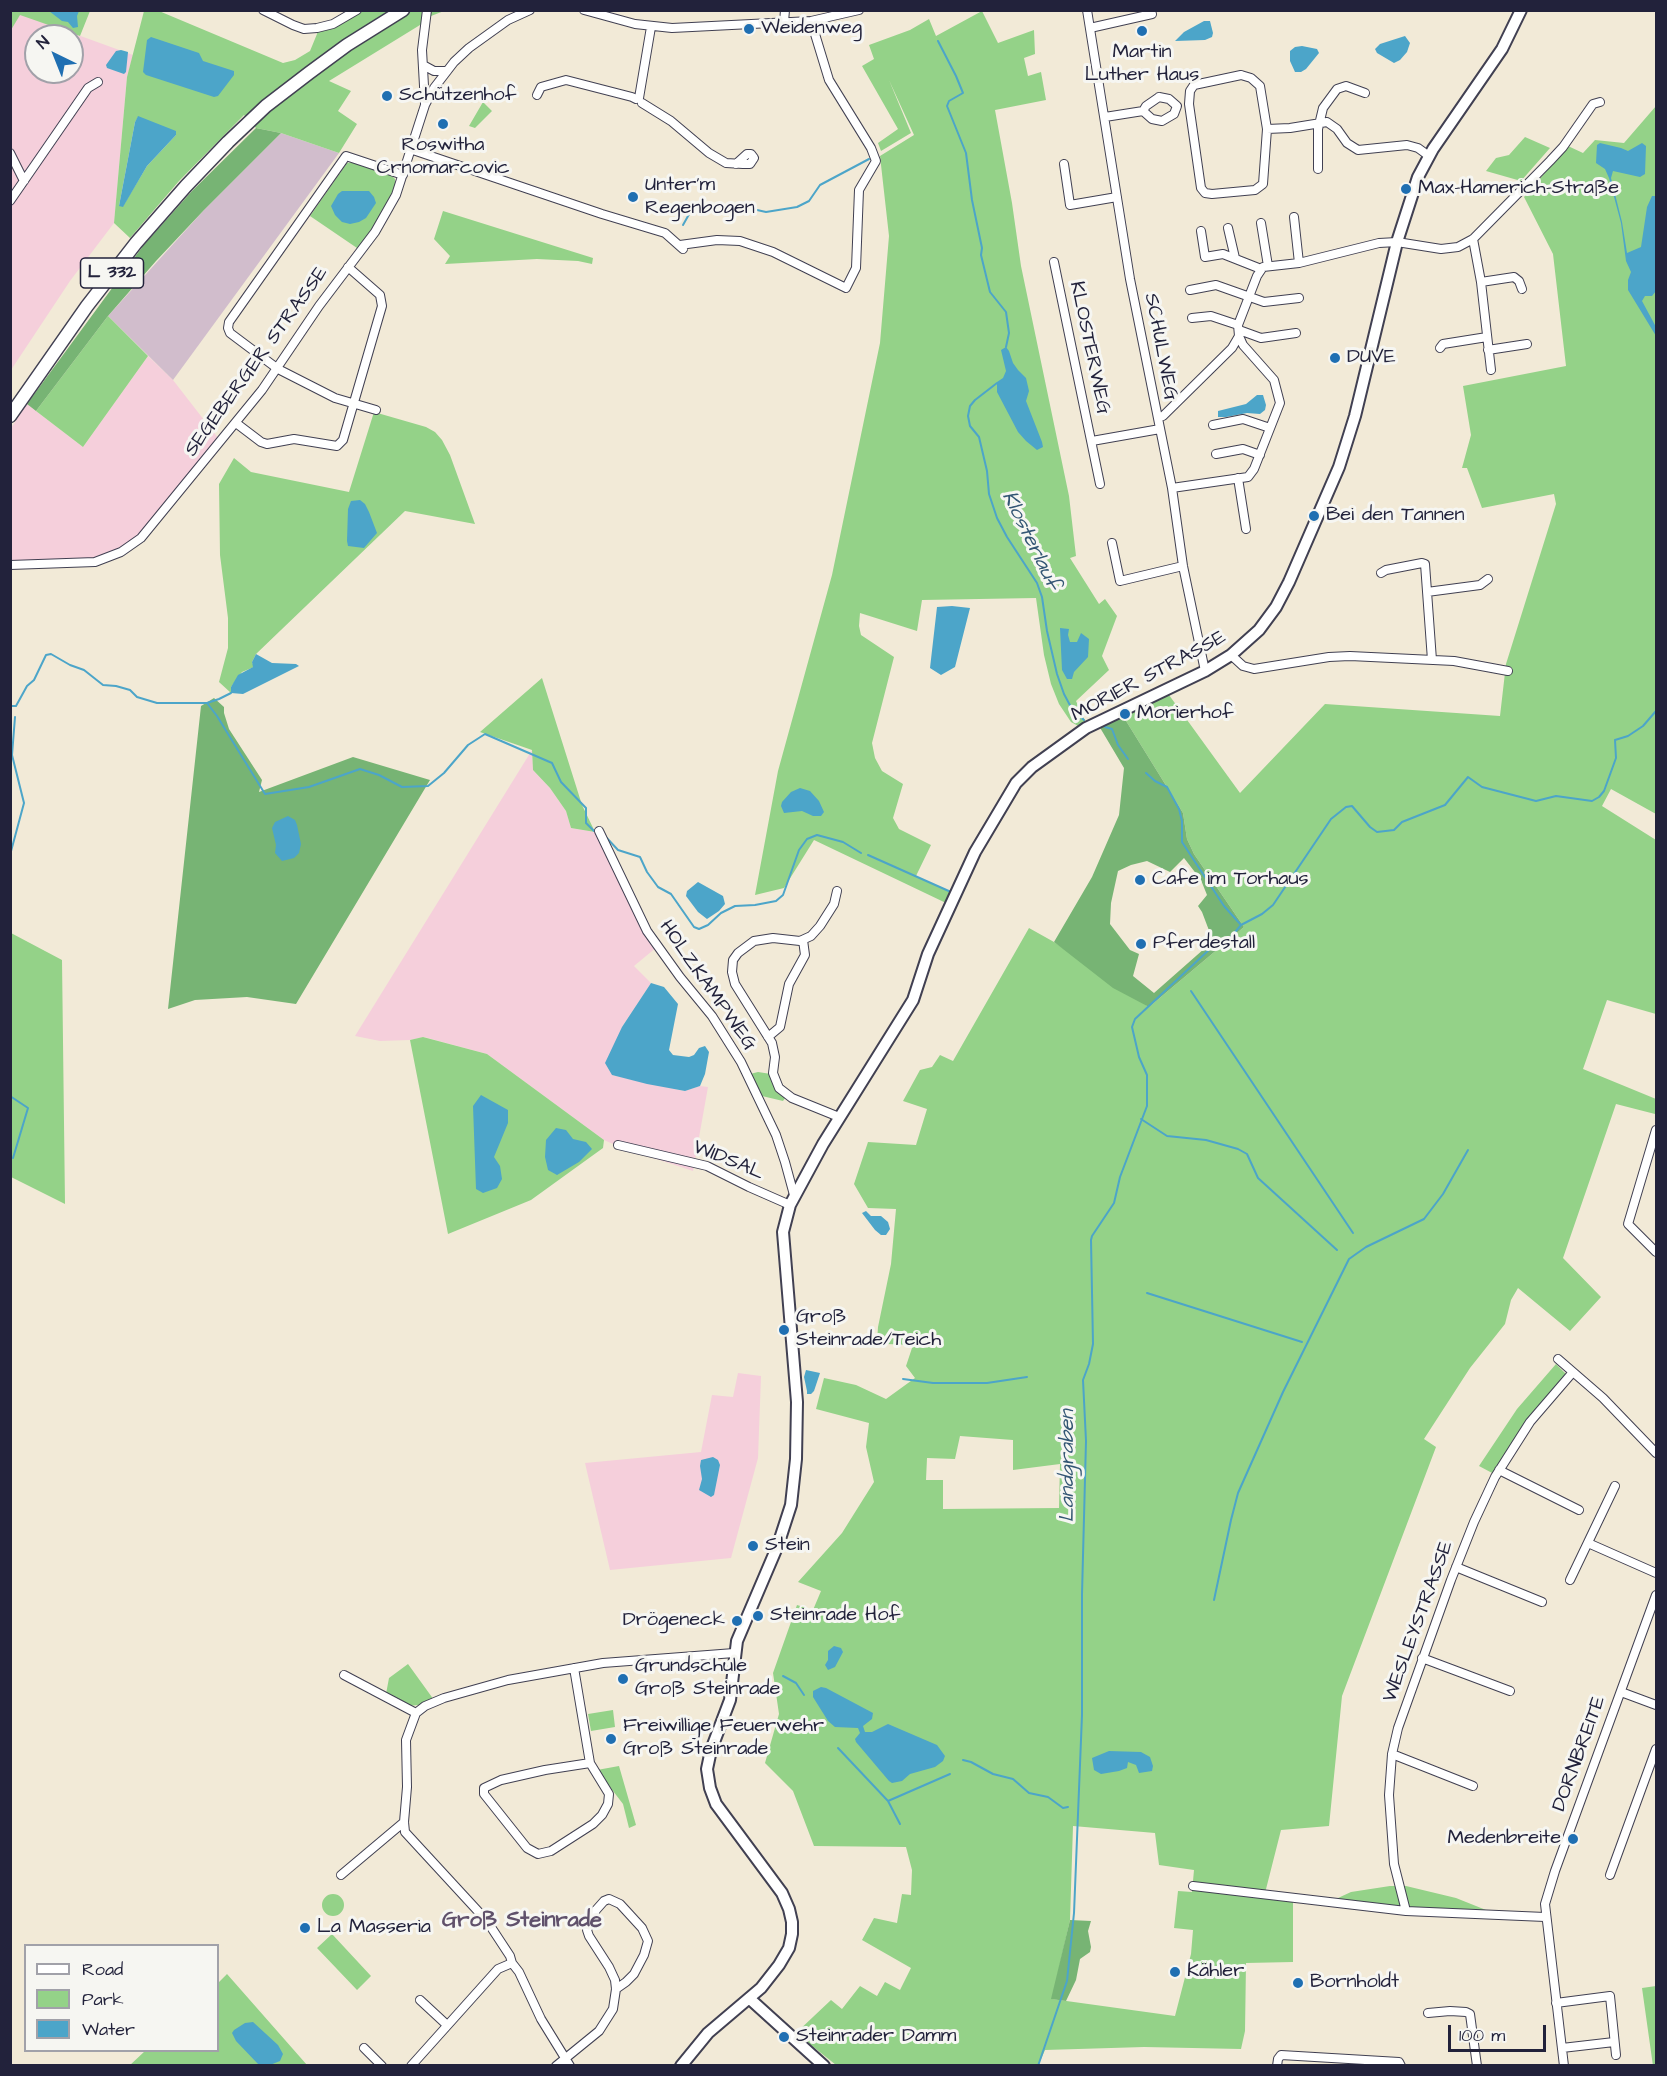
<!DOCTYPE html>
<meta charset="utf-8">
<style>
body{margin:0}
#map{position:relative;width:1667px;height:2076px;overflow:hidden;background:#f2ead7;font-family:"Architects Daughter",sans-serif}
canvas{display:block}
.frame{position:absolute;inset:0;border:12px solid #22223b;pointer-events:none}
.legend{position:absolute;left:24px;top:1944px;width:195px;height:108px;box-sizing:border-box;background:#f6f6f2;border:2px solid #a1a1a9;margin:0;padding:8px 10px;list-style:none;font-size:18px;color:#22223b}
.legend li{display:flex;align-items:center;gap:12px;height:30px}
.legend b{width:30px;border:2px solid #a1a1a9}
.north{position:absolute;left:24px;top:24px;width:60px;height:60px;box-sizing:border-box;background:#f6f6f2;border:2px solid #a1a1a9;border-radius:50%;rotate:317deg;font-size:16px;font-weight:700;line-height:24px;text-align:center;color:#22223b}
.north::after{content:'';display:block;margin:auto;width:21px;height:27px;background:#1f6fb2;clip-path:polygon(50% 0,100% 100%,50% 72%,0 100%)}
.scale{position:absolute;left:1448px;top:2025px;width:98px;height:27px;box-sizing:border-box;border:3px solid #22223b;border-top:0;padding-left:8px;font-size:18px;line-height:21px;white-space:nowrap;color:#22223b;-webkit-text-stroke:4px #f6f6f2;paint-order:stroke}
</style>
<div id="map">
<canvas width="1667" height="2076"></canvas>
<div class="frame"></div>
<ul class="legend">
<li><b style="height:8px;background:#fff"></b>Road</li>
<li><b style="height:16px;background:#94d288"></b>Park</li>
<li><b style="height:16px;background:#4ca5c9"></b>Water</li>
</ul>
<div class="north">N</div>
<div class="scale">100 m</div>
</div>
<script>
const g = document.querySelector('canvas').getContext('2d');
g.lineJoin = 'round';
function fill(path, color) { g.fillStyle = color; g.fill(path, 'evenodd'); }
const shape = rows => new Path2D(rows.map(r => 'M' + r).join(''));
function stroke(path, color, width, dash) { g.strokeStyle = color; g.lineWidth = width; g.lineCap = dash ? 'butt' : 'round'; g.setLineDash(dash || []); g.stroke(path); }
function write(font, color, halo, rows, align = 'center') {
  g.font = font + ' "Architects Daughter",sans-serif'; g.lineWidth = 6; g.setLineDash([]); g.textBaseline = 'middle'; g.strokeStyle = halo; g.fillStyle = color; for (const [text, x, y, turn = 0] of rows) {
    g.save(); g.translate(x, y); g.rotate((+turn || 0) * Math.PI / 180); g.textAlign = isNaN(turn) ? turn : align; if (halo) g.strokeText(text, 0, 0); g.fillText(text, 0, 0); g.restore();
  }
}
fill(shape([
 [20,14,133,55,127,77,114,223,70,281,11,370,10,30],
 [36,36,72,36,72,72,36,72],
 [148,356,173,380,218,438,143,535,120,552,95,561,11,561,11,428,27,404,83,447],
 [532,750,533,770,550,788,566,811,571,828,595,832,646,931,657,947,634,966,651,983,622,1027,612,1075,684,1091,700,1086,708,1087,693,1171,620,1147,604,1140,487,1054,424,1037,410,1040,380,1041,355,1036],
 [738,1373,761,1376,758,1458,731,1558,610,1570,585,1463,701,1452,712,1395,733,1397]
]), '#f5cfdb');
fill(shape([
 [281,133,339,153,173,380,108,316,204,210]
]), '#d1bdcc');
fill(shape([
 [10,11,90,11,80,36,20,15,11,30],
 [144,11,159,11,283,63,295,60,310,51,317,34,318,23,332,21,350,11,444,11,431,16,420,25,329,81,351,91,338,111,357,124,339,153,281,133,256,128,244,115,179,181,130,238,114,223,127,77],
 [138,117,176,135,147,166,123,206,119,206,135,122],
 [982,11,998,43,1034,30,1035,54,1024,58,1028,76,1041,72,1046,100,995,110,1012,203,1021,266,1069,496,1076,556,1070,558,1099,604,1105,599,1117,616,1102,656,1109,670,1076,701,1086,723,1080,727,1071,722,1059,704,1051,684,1044,655,1036,598,922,600,917,631,860,613,859,626,861,635,894,657,872,743,875,758,882,771,903,784,893,818,899,829,931,845,916,876,951,892,946,903,814,840,784,888,755,895,778,771,832,575,880,343,889,236,880,156,914,135,889,80,911,133,881,151,878,143,898,129,862,66,874,59,869,45,910,30,929,19,936,36],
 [483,102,492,111,475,128,469,126],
 [1656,106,1656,814,1611,789,1602,806,1656,840,1656,1014,1607,1000,1583,1069,1656,1099,1656,1109,1655,1114,1616,1104,1563,1258,1601,1297,1570,1331,1518,1288,1511,1300,1505,1324,1470,1368,1424,1439,1436,1447,1342,1696,1329,1826,1281,1830,1264,1897,1293,1901,1293,1962,1246,1963,1245,2031,1241,2049,1144,2047,1045,2050,1038,2066,836,2065,796,2033,831,2000,842,2009,860,1986,877,1996,885,1982,900,1990,911,1968,862,1940,874,1918,897,1923,902,1894,911,1895,912,1870,906,1847,814,1846,793,1791,765,1763,779,1714,773,1673,797,1605,813,1610,821,1591,798,1582,842,1533,874,1482,866,1447,869,1423,816,1409,824,1378,856,1385,886,1399,915,1378,906,1366,913,1345,886,1344,877,1342,878,1327,891,1264,896,1209,868,1208,854,1184,868,1142,916,1145,927,1109,903,1101,920,1070,932,1067,940,1055,953,1061,1029,928,1054,942,1149,1007,1244,927,1194,854,1187,839,1183,813,1123,716,1169,695,1240,793,1325,704,1500,716,1506,664,1556,504,1554,494,1482,508,1467,468,1462,468,1471,435,1463,386,1566,366,1553,254,1524,197,1568,146,1583,153,1595,140,1624,143],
 [960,1436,1013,1440,1013,1470,1060,1464,1059,1508,943,1509,943,1480,926,1480,927,1458,955,1459],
 [1073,1826,1155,1833,1159,1865,1194,1870,1192,1892,1178,1891,1174,1928,1193,1930,1191,1954,1175,2016,1052,1999,1070,1920],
 [1525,137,1550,148,1521,181,1486,171,1496,158,1509,155],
 [355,162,391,175,395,179,395,186,382,213,362,244,357,248,310,216,347,163],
 [443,211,593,258,592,264,578,261,537,259,445,264,450,256,434,239],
 [108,316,148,356,83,447,36,411],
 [374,412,426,427,435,432,442,440,450,455,475,524,405,511,256,654,252,662,254,667,242,672,231,687,231,693,219,682,228,648,228,618,220,555,219,484,234,458,251,472,349,492],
 [542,678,582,805,595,832,571,828,566,811,550,788,533,770,532,750,480,732],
 [11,933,62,960,65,1204,11,1177],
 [423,1037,487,1054,604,1140,603,1148,531,1200,448,1234,410,1040],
 [758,1072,771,1074,779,1092,785,1098,783,1101,762,1096,750,1074],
 [1556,1364,1565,1373,1565,1376,1494,1474,1479,1466,1517,1409],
 [408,1664,434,1700,419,1705,407,1706,386,1694,389,1678],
 [613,1710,615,1727,591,1731,588,1714],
 [619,1766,636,1825,629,1828,623,1804,597,1770],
 [1390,1886,1406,1886,1456,1898,1486,1910,1484,1913,1414,1910,1338,1901,1338,1898,1351,1892],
 '322 1905a11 11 0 1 1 22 0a11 11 0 1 1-22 0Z',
 [332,1934,371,1976,357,1990,317,1948],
 [227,1974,307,2065,129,2066,145,2051,218,2050,218,1983],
 [1656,1986,1656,2065,1653,2066,1642,1988]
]), '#94d288');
fill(shape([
 [256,128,281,133,204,210,156,261,108,316,36,411,27,404,143,246,192,191],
 [214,698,224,707,224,713,229,729,262,780,259,792,353,757,430,780,296,1004,247,997,195,1000,168,1009,201,706],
 [1123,716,1183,813,1187,839,1194,854,1244,927,1149,1007,1113,988,1054,942,1092,877,1119,815,1124,768,1099,726],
 [1184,858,1201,880,1207,895,1198,906,1202,912,1213,941,1154,993,1133,976,1139,954,1130,950,1110,924,1111,903,1118,871,1131,865,1147,861,1170,872],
 [1070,1920,1091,1921,1088,1931,1091,1947,1090,1952,1080,1959,1076,1980,1066,2001,1051,1999]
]), '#77b474');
fill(shape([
 [49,11,79,11,77,16,78,27,73,28,68,22,62,21],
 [1204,21,1210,21,1213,33,1212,37,1205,40,1175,41,1184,32],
 [1405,36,1410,43,1407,52,1400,60,1394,63,1377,53,1375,49,1380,44],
 [151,37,199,53,203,61,234,71,234,75,218,96,214,97,146,75,143,72,147,40],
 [1302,46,1317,49,1319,53,1306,69,1301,72,1295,72,1290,61,1290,51,1295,47],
 [121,50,128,52,126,72,124,74,107,68,106,65,116,51],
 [138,116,176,131,176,135,147,166,123,207,119,206,135,122],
 [1600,143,1621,148,1628,151,1642,143,1646,146,1645,174,1640,177,1613,171,1611,178,1622,222,1627,253,1641,247,1647,207,1652,196,1656,196,1656,291,1652,296,1645,296,1642,301,1656,327,1656,336,1628,290,1628,280,1631,272,1626,261,1621,223,1609,178,1605,169,1596,163,1597,145],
 [342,191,369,191,374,197,376,203,366,218,359,222,350,224,342,222,335,215,331,206,338,194],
 [1006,347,1009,351,1013,363,1018,370,1026,378,1029,391,1026,401,1042,442,1043,447,1037,450,1026,441,1018,432,997,392,997,382,1003,378,1006,371,1001,350],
 [1257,395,1263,395,1266,405,1265,410,1260,414,1247,413,1226,417,1218,417,1218,411,1246,404],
 [360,500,365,504,369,512,377,533,364,548,348,546,347,541,348,509,351,501],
 [952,606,970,608,955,667,941,675,930,668,937,607],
 [1060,628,1069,629,1068,635,1070,642,1077,642,1081,633,1089,639,1088,657,1074,672,1072,679,1067,679,1062,670],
 [256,654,272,663,296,664,299,666,243,694,231,693,231,687,238,675,253,667,252,662],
 [800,788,810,791,819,801,824,812,821,816,813,816,802,811,784,813,781,806,782,802,791,792],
 [288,816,295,820,297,825,301,844,299,853,294,858,282,861,275,853,276,845,272,828,275,822],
 [698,882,723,896,725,904,719,911,707,919,698,912,686,896,687,891],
 [651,983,664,987,678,1004,669,1050,673,1055,689,1057,694,1055,699,1048,705,1046,709,1052,705,1074,700,1086,685,1091,647,1084,612,1075,605,1063,622,1027],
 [481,1095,508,1110,508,1123,494,1157,500,1166,502,1179,497,1188,483,1193,476,1189,473,1106],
 [556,1128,566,1130,573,1139,586,1142,592,1149,579,1162,557,1175,548,1170,545,1157,546,1140],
 [866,1211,871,1216,881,1216,888,1222,890,1229,886,1235,881,1235,875,1230,862,1213],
 [806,1370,820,1373,814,1391,811,1394,807,1394,807,1391,804,1377],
 [713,1457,718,1460,720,1465,714,1495,711,1497,699,1490,702,1479,700,1466,701,1460],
 [834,1646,841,1648,843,1652,835,1667,828,1670,825,1665,828,1660,828,1651],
 [821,1687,826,1688,873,1713,872,1719,863,1726,865,1732,872,1732,888,1724,937,1745,945,1756,943,1761,935,1767,910,1774,902,1781,892,1783,889,1781,856,1742,855,1739,860,1733,858,1728,835,1727,828,1721,813,1697,813,1691],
 [1109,1751,1141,1752,1150,1757,1153,1766,1152,1771,1139,1773,1136,1765,1128,1762,1127,1768,1119,1771,1101,1774,1094,1770,1092,1758],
 [253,2022,278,2045,283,2054,280,2061,270,2065,259,2065,236,2041,232,2033,234,2030,245,2023]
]), '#4ca5c9');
stroke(shape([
 [938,41,956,76,963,93,949,101,947,106,966,153,972,200,982,248,981,255,990,292,1006,312,1009,333,1006,347],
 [683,225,692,209,700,204,748,208,766,212,797,207,809,201,820,185,869,159],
 [997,383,975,400,970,406,968,416,970,426,979,437,987,471,989,494,997,518,1007,537,1037,583,1042,597,1047,631,1057,674,1064,694,1072,709,1084,720],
 [207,703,217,716,265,794,309,787,360,769,379,775,402,787,428,786,444,773,468,745,485,734,552,763,561,782,586,808,586,823,594,831],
 [10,706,16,706,27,686,34,680,46,655,51,654,70,665,84,670,103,685,116,686,130,690,137,697,157,703,207,703,219,699,231,693],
 [1105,727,1112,729,1118,745,1128,759],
 [1146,773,1155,781,1167,787,1179,809,1182,821,1182,842,1224,906,1241,925,1262,914,1273,905,1331,819,1346,807,1352,806,1370,827,1377,832,1394,830,1402,822,1445,805,1468,777,1482,787,1536,801,1556,796,1592,801,1599,797,1604,791,1616,758,1615,740,1628,736,1643,726,1656,711],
 [604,835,618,850,640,857,647,872,658,887,671,894,694,927,699,929,708,925,721,913,735,906,755,905,776,901,783,895,799,850,807,839,817,835,843,842,861,853],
 [10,855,24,803,12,755,15,717],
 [868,855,951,892],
 [1191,991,1353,1233],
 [10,1096,28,1108,13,1158],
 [1141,1119,1167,1136,1206,1140,1238,1149,1247,1154,1258,1178,1337,1250],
 [1147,1293,1302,1342],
 [903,1379,933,1383,987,1383,1027,1377],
 [1214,1600,1231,1520,1238,1493,1283,1392,1349,1259,1366,1247,1424,1219,1443,1194,1468,1150],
 [783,1676,796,1683,804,1695],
 [838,1748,888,1801,900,1824],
 [963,1760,971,1762,993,1774,1013,1779,1029,1793,1048,1797,1063,1808,1068,1807],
 [888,1801,950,1774],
 [1038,2066,1067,1981,1074,1913,1082,1715,1082,1594,1086,1441,1083,1380,1089,1364,1093,1344,1091,1240,1092,1236,1114,1203,1120,1177,1147,1106,1147,1075,1139,1057,1132,1027,1135,1019,1212,947,1230,938,1241,925]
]), '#4ca5c9', 2);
const minor = shape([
 [263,10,293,25,304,29,317,28,333,24,357,10],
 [584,10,635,24,672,28,811,21,859,10],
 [1087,10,1130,279,1172,488,1183,566,1205,671],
 [784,22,785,10],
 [1090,28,1152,14],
 [423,65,434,71,447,71],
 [1241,75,1251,78,1260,86,1267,129,1263,184,1255,190,1212,194,1205,193,1201,188,1189,104,1190,91,1194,85,1241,75],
 [537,95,541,87,566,80,632,97,636,99],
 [1159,97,1169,99,1177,106,1174,114,1162,121,1152,119,1143,111,1146,106,1159,97],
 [639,98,651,27],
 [642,103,671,121,709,153,726,163,743,164,750,164,754,158,751,154,747,154,736,164],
 [425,104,422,50,427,10],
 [1105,117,1143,111],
 [1267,129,1290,128,1327,122,1337,129,1347,143,1358,150,1407,145,1418,148,1429,156],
 [410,149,602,214,665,233,683,249],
 [10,153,24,181],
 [1064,164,1070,205,1117,197],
 [1318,169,1318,129,1323,108,1337,89,1346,86,1365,93],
 [10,201,88,88,98,82],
 [1294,217,1299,263],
 [1261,223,1268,266],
 [1228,228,1235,258],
 [1201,231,1205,257,1223,254,1261,269],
 [1473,239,1481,282,1491,370],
 [680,245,717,240,740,241,773,252,846,288,856,268,859,190,876,161,871,148,829,80,811,21],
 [1054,262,1100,484],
 [1481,282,1514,277,1519,281,1522,289],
 [1190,290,1216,285,1264,302,1299,298],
 [1192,318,1211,316,1238,325],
 [1239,330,1261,338,1296,333],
 [1440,348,1443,344,1487,337],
 [1488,350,1527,344],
 [376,410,335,398,278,369,230,333,228,328,229,322,346,156,403,175],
 [1163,416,1232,348,1239,336],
 [236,423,261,442,267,444,294,439,337,446,343,440,382,306,380,295,348,267],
 [1213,425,1243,419,1270,428],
 [1092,441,1160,429],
 [1216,454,1243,449,1260,455],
 [1238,478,1246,529],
 [1172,488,1248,477,1254,469,1280,403,1274,380,1243,345,1239,336,1238,325,1257,276,1263,267,1299,263,1379,243,1397,242,1441,249,1458,247,1473,239,1550,161,1563,147,1593,104,1600,102],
 [1112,543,1120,581,1183,566],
 [10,565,95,562,121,552,141,538,262,390,319,306,375,232,396,195,425,105,434,88,454,62,469,48,508,20,530,10],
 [1381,573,1386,570,1422,563,1425,564,1432,660],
 [1427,592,1480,585,1488,579],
 [1231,655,1243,666,1254,669,1329,657,1350,656,1454,661,1508,671],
 [599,831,647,931,680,977,712,1016,741,1062,776,1135,785,1162,794,1195],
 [837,891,834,904,820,926,811,936,800,941,773,938,754,941,738,953,733,960,732,972,735,984,772,1043,775,1057,773,1073,779,1088,792,1098,839,1117],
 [768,1037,780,1027,789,984,805,955,803,940],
 [1656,1130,1628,1224,1656,1252],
 [618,1145,707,1166,749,1187,790,1205],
 [1558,1359,1603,1398,1656,1453],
 [1499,1470,1579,1510],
 [1588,1543,1656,1573],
 [1456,1567,1542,1602],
 [1570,1580,1615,1486],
 [1422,1658,1510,1691],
 [574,1668,590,1763,609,1794,608,1804,602,1815,593,1824,551,1851,538,1854,527,1848,484,1794,484,1788,501,1780,545,1770,590,1763],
 [344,1675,416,1713],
 [1621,1692,1656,1705],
 [1392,1754,1473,1786],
 [341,1875,404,1822],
 [1610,1875,1656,1749],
 [1193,1886,1406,1911,1545,1917],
 [1406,1911,1394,1864,1389,1795,1392,1754,1398,1728,1451,1580,1474,1522,1495,1477,1530,1422,1573,1372],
 [420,2000,447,2025],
 [1556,2003,1610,1996,1616,2055],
 [1428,2013,1450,2011,1466,2012,1470,2014,1477,2066],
 [364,2048,382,2066],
 [1562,2048,1614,2042],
 [411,2066,498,1969,512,1963],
 [556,2066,599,2031,613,2009,616,1989,615,1980,609,1967,589,1936,587,1930,596,1910,604,1901,609,1899,620,1904,642,1928,648,1941,644,1955,634,1974,626,1982,616,1989],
 [570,2066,541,2019,519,1972,512,1963,510,1956,487,1921,405,1832,404,1822,407,1787,406,1740,416,1713,425,1706,444,1698,508,1680,603,1663,734,1653],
 [1277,2066,1278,2059,1281,2055,1399,2062,1401,2066],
 [1564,2066,1545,1904,1555,1871,1656,1595]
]);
const secondary = shape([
 [750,1999,824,2066],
 [681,2066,708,2033,761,1988,779,1965,789,1948,792,1934,792,1922,789,1909,782,1893,716,1804,710,1788,707,1769,711,1750,730,1700,737,1641,778,1545,791,1505,796,1459,797,1402,783,1232,790,1205,823,1144,913,1000,928,954,975,852,1016,783,1032,767,1086,728,1205,671,1231,655,1259,630,1276,607,1289,582,1339,467,1355,416,1397,242,1418,177,1433,149,1502,49,1521,10]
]);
const primary = shape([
 [10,416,87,306,136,243,186,186,228,142,266,106,309,73,347,45,403,10]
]);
stroke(minor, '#414052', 10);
stroke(secondary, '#414052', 14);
stroke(primary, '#414052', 15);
stroke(minor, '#fff', 8);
stroke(secondary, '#fff', 10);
stroke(primary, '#fff', 12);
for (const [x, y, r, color] of [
 [749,29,6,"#1f6fb2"],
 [1142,31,6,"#1f6fb2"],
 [387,96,6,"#1f6fb2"],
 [443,124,6,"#1f6fb2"],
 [1406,189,6,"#1f6fb2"],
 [633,197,6,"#1f6fb2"],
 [1335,358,6,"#1f6fb2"],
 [1314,516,6,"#1f6fb2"],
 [1125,714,6,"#1f6fb2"],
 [1140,880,6,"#1f6fb2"],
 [1141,944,6,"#1f6fb2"],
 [784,1330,6,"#1f6fb2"],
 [753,1546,6,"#1f6fb2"],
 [758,1616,6,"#1f6fb2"],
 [737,1621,6,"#1f6fb2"],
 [623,1679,6,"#1f6fb2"],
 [611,1739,6,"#1f6fb2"],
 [1573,1839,6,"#1f6fb2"],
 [305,1928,6,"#1f6fb2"],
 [1175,1972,6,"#1f6fb2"],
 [1298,1983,6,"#1f6fb2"],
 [784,2037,6,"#1f6fb2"]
]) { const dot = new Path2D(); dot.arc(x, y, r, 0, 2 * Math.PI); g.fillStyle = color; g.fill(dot); stroke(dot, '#f6f6f2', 2); }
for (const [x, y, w] of [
 [112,273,63]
]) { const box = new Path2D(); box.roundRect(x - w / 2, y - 15, w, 30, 4.5); g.fillStyle = '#f6f6f2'; g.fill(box); stroke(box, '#22223b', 1.5); }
write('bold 18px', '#22223b', null, [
 ["L 332",112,273]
]);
write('20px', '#22223b', '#f6f6f2', [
 ["Weidenweg",761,29],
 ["Martin",1142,53,"center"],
 ["Luther Haus",1142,76,"center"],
 ["Schützenhof",399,96],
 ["Roswitha",443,146,"center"],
 ["Crnomarcovic",443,169,"center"],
 ["Unter'm",645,186],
 ["Regenbogen",645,209],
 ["Max-Hamerich-Straße",1418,189],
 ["DUVE",1347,358],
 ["Bei den Tannen",1326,516],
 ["Morierhof",1137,714],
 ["Cafe im Torhaus",1152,880],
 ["Pferdestall",1153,944],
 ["Groß",796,1318],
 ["Steinrade/Teich",796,1341],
 ["Stein",765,1546],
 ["Steinrade Hof",770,1616],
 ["Drögeneck",725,1621,"right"],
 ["Grundschule",635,1667],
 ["Groß Steinrade",635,1690],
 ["Freiwillige Feuerwehr",623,1727],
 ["Groß Steinrade",623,1750],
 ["Medenbreite",1561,1839,"right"],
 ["La Masseria",317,1928],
 ["Kähler",1187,1972],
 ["Bornholdt",1310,1983],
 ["Steinrader Damm",796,2037]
], 'left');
write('20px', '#22223b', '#f6f6f2', [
 ["SCHULWEG",1160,347,79],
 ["KLOSTERWEG",1089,348,78],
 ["SEGEBERGER STRASSE",257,362,-54],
 ["MORIER STRASSE",1149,677,-28],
 ["HOLZKAMPWEG",707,986,55],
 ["WIDSAL",728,1161,22],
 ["WESLEYSTRASSE",1419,1622,-70],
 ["DORNBREITE",1580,1754,-70]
]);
write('italic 21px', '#335674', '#f6f6f2', [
 ["Klosterlauf",1030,541,64],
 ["Landgraben",1069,1466,-90]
]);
write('bold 22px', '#60516b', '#f6f6f2', [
 ["Groß Steinrade",522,1921]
]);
</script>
